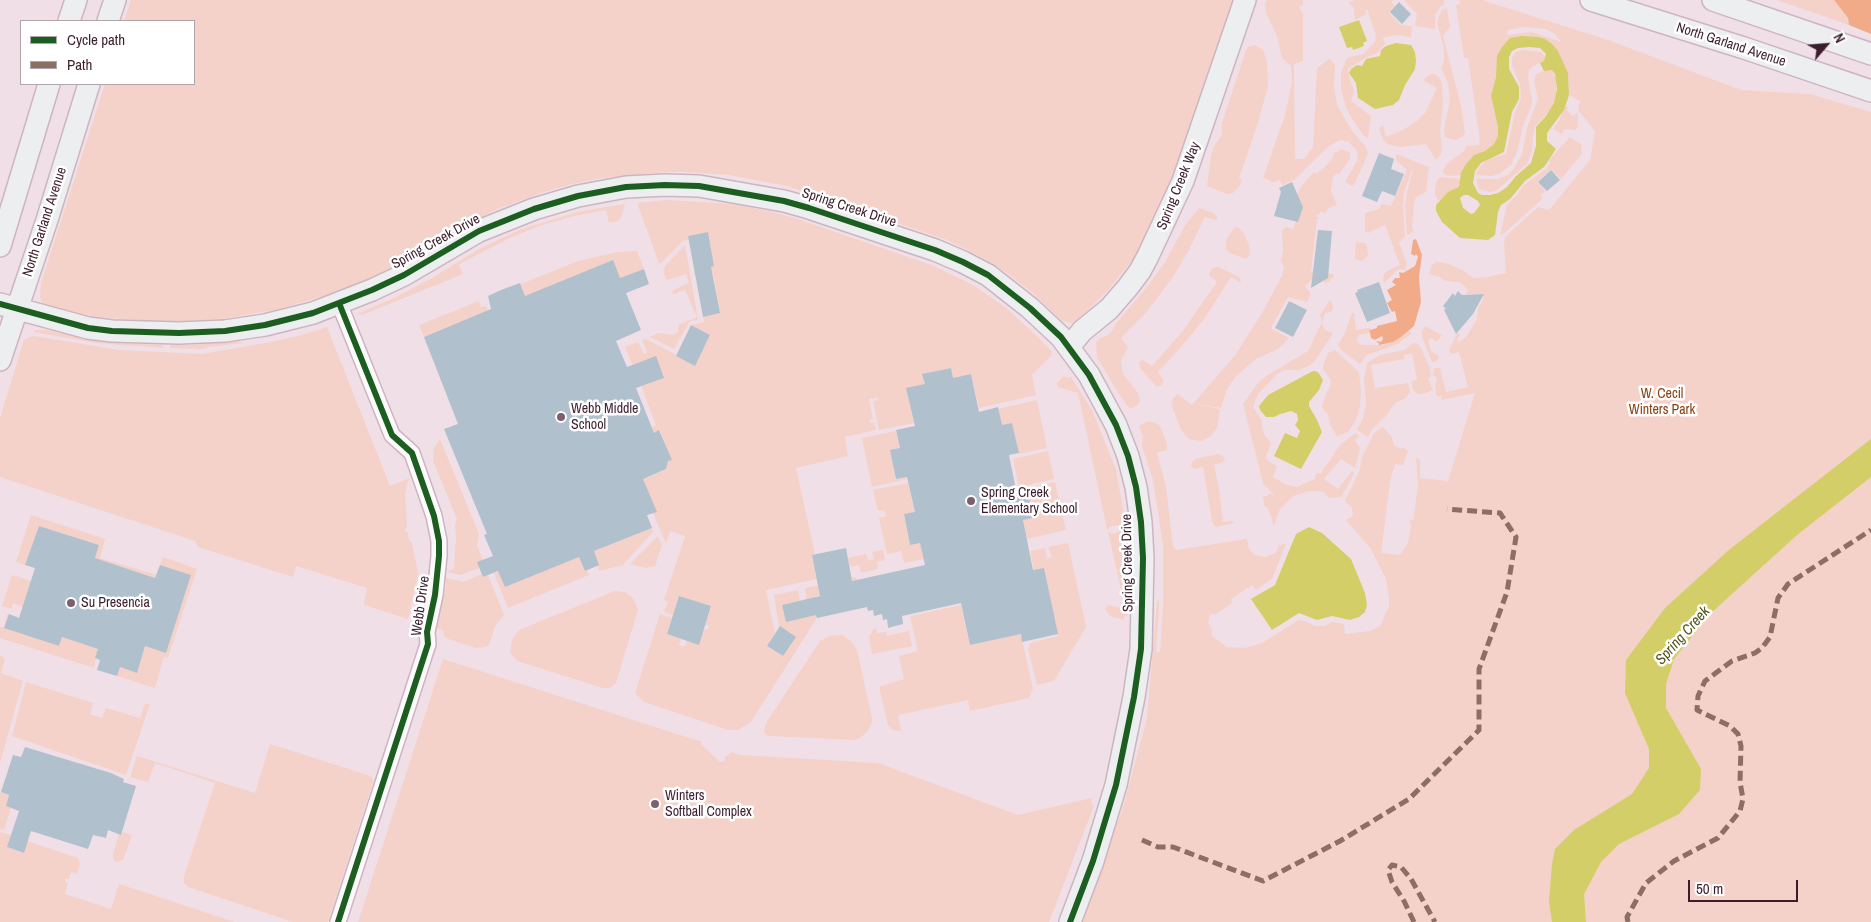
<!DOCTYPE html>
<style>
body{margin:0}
#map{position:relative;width:1871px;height:922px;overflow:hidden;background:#f1dfe7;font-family:"Archivo Narrow",sans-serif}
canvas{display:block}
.legend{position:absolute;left:20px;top:20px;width:175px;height:65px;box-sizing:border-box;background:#fff;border:1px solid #b1a5ab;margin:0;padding:6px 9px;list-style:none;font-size:15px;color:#3c1d2d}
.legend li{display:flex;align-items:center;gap:10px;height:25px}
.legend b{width:25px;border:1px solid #b1a5ab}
.north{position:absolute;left:1801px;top:20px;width:50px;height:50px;-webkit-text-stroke:4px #fff;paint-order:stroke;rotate:63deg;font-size:14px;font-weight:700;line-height:20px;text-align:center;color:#3c1d2d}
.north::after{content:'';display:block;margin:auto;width:18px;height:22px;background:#3c1d2d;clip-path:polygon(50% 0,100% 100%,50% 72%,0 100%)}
.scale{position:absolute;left:1688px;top:880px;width:110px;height:22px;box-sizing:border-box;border:2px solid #3c1d2d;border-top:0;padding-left:6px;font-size:15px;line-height:18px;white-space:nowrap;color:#3c1d2d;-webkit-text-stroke:4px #fff;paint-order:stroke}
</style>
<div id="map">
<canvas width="1871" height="922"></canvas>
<ul class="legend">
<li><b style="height:6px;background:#1b5e20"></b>Cycle path</li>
<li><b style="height:6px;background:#8d6e63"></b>Path</li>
</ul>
<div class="north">N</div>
<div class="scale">50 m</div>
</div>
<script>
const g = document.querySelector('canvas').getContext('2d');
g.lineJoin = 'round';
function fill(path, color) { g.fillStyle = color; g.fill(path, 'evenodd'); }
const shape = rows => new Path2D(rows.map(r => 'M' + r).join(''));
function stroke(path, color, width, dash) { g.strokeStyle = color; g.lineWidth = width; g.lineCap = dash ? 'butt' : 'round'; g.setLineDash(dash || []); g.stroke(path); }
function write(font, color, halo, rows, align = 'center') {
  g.font = font + ' "Archivo Narrow",sans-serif'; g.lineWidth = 5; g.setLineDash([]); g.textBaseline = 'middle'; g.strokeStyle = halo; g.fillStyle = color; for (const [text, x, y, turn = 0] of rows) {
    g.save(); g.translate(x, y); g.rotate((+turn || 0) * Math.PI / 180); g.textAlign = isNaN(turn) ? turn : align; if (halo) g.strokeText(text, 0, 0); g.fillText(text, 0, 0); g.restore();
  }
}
fill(shape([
 [131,0,1233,0,1166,197,1146,238,1135,257,1109,289,1078,320,1071,323,1061,320,1034,294,1007,273,985,259,947,240,787,186,729,175,685,172,665,172,602,178,572,184,544,192,497,209,464,226,375,277,320,297,275,310,221,319,167,322,109,318,78,314,47,306,42,303,40,297,41,283,105,84,194,84,194,21,124,21],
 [1267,0,1303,0,1303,5,1299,7,1303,14,1303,61,1294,64,1295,159,1304,159,1313,147,1317,68,1329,59,1331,60,1335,66,1334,86,1337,105,1352,131,1366,147,1368,154,1355,183,1352,186,1345,182,1358,159,1357,151,1349,142,1340,140,1328,147,1294,180,1282,185,1280,180,1272,183,1270,180,1263,178,1285,115,1292,82,1291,66,1282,58,1277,36,1266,13,1265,3],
 [1356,0,1394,0,1391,2,1395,6,1389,13,1401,25,1412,26,1411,37,1395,35,1383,38,1385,44,1377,53,1365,58,1348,69,1350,80,1354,91,1351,101,1371,116,1368,138,1364,136,1352,119,1346,108,1341,89,1341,73,1346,60,1350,57,1363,54,1375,42,1376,35,1367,9,1365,11,1367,14,1355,20,1354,8,1348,2],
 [1404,0,1444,0,1444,5,1440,7,1435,15,1435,29,1415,26,1417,14],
 [1459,0,1482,0,1608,40,1741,90,1810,94,1871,112,1871,922,1082,922,1124,804,1147,718,1157,601,1159,601,1159,609,1156,652,1160,652,1163,607,1163,545,1153,480,1142,446,1143,436,1139,426,1148,421,1156,423,1160,426,1167,444,1167,450,1157,453,1166,487,1173,546,1176,550,1247,539,1249,549,1255,555,1265,557,1276,553,1279,545,1286,544,1272,579,1256,590,1252,585,1231,599,1232,603,1216,614,1210,614,1208,622,1212,630,1212,636,1227,647,1245,648,1262,643,1299,620,1305,621,1315,626,1324,626,1333,622,1344,624,1345,634,1370,631,1380,626,1389,606,1389,597,1386,579,1371,549,1346,520,1353,516,1352,508,1345,501,1360,469,1362,457,1374,433,1383,427,1392,437,1392,440,1395,446,1400,449,1404,448,1408,451,1403,465,1395,464,1390,481,1381,553,1400,555,1408,543,1411,525,1409,519,1413,520,1418,486,1416,457,1420,460,1420,478,1448,481,1475,393,1442,400,1441,396,1438,397,1436,394,1435,383,1437,382,1436,376,1433,377,1434,368,1440,368,1446,392,1468,387,1459,352,1451,354,1449,350,1458,332,1460,335,1457,340,1459,342,1466,337,1477,319,1478,308,1484,298,1479,294,1466,294,1468,290,1460,282,1454,282,1443,280,1440,277,1429,274,1432,265,1437,262,1446,263,1462,270,1474,278,1488,277,1506,273,1504,243,1505,237,1538,207,1549,210,1590,160,1595,131,1578,110,1580,101,1569,95,1568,73,1558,51,1510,38,1496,77,1491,96,1498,127,1498,136,1494,144,1485,151,1474,155,1462,169,1461,175,1448,176,1443,173,1443,170,1447,164,1464,151,1466,146,1479,145,1480,141,1468,58,1464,58,1456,5,1460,4],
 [1524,27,1546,29,1555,34,1561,42,1532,32,1508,35,1507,32,1508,30],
 [1777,0,1834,0,1848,18,1849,25],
 [1447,8,1450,27,1443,36,1461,106,1465,133,1462,137,1455,140,1445,137,1444,130,1450,100,1448,83,1441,68,1444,61,1444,48,1437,23,1441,11],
 [1255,45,1263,50,1267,61,1268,87,1256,129,1239,178,1242,180,1239,187,1233,193,1227,194,1207,186,1211,155,1214,146,1222,135,1222,123,1245,53,1248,47],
 [1524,50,1541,52,1546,58,1544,61,1533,66,1529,70,1528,77,1532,100,1531,108,1523,126,1517,152,1511,165,1499,174,1492,176,1476,175,1480,167,1487,160,1506,154,1515,112,1521,98,1520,84,1512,66,1512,58,1516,52],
 [1548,69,1552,70,1556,79,1556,96,1551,109,1535,127,1533,136,1532,152,1527,164,1496,191,1490,192,1479,189,1476,179,1498,179,1510,174,1516,165,1522,154,1527,128,1538,99,1534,80,1536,74],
 [1434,74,1439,77,1442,84,1443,103,1440,132,1442,148,1441,154,1436,160,1426,144,1401,147,1389,145,1383,140,1379,128,1383,125,1386,137,1403,130,1417,121,1425,113,1437,88,1423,80,1429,75],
 [1565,106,1568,107,1567,110,1572,116,1578,113,1578,126,1576,130,1565,129,1561,134,1553,129,1559,121],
 [1570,137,1581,144,1582,154,1561,179,1551,169,1537,182,1544,189,1545,192,1540,195,1543,198,1506,232,1500,235,1507,205,1518,194,1523,186,1547,168,1548,164,1551,164,1549,160],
 [1342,149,1349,152,1350,155,1350,159,1339,174,1337,173,1333,177,1331,191,1337,205,1328,208,1326,213,1320,212,1319,215,1316,215,1316,217,1319,217,1317,220,1311,272,1333,274,1334,276,1329,282,1324,283,1324,279,1318,274,1305,286,1311,294,1307,302,1288,297,1271,328,1289,338,1278,349,1256,359,1236,376,1227,389,1221,408,1193,404,1220,409,1217,428,1210,437,1201,441,1189,439,1181,430,1172,406,1173,398,1178,394,1192,405,1236,354,1262,313,1282,276,1284,267,1281,261,1283,251,1282,230,1287,227,1293,229,1294,227,1301,203,1297,195,1300,188,1314,172,1316,174,1322,170,1331,160,1334,153],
 [1396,154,1429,167,1426,192,1416,197,1414,203,1412,226,1414,231,1407,235,1405,206,1407,192,1413,170,1412,170,1404,192,1403,206,1405,237,1399,242,1407,264,1405,270,1399,269,1384,283,1383,276,1387,271,1400,265,1385,225,1368,233,1365,231,1365,213,1379,209,1382,204,1391,206,1407,170,1396,160],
 [1440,177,1461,179,1459,188,1448,192,1439,201,1435,195,1435,190,1436,182],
 [667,200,732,204,773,212,798,219,934,266,973,285,1005,307,1038,337,1051,351,1052,355,1032,375,1036,395,979,408,971,374,953,378,951,368,923,374,925,384,907,389,914,423,879,430,873,401,878,400,878,397,869,399,873,419,869,420,870,421,870,423,874,422,876,430,845,437,848,456,796,468,815,554,812,555,816,575,830,576,766,590,775,633,767,646,783,656,796,637,779,626,774,595,798,590,800,601,782,605,786,622,807,599,805,588,856,577,858,583,813,597,817,618,751,722,738,730,728,730,644,702,636,694,636,690,660,614,672,618,667,634,681,639,679,645,684,647,687,641,699,644,704,629,708,629,709,626,705,625,711,607,679,596,673,615,664,612,668,602,664,600,685,536,670,531,666,544,653,513,656,512,642,477,649,477,666,469,668,461,671,460,660,430,651,434,649,429,656,425,638,378,646,385,663,378,634,369,625,347,638,342,644,354,647,352,642,340,646,339,695,365,710,335,691,325,704,322,703,317,720,313,713,273,695,276,694,270,714,266,708,232,688,236,688,240,683,241,661,263,659,263,637,203],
 [625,204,621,218,618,221,609,223,606,210,574,216,539,226,510,238,465,261,459,265,463,274,362,315,357,314,394,298,432,278,479,249,519,230,577,212],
 [1199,208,1214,213,1218,218,1216,220,1205,217,1188,252,1173,277,1145,314,1121,338,1128,347,1121,361,1123,374,1138,393,1140,400,1138,405,1130,409,1120,396,1097,357,1096,343,1099,339,1110,334,1117,322,1147,287,1165,262,1186,224],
 [1235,227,1239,228,1243,232,1249,245,1250,255,1246,259,1230,253,1226,249,1226,240],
 [1356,242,1365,243,1367,246,1368,256,1362,261,1355,259],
 [685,245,698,320,690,321,674,349,650,337,658,333,673,335,678,332,678,325,697,317,685,290,674,294,672,293,673,290,689,283,686,274,667,280,663,272,665,266],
 [637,251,644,269,620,278,525,296,521,284,578,261,618,252],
 [1216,267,1219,267,1239,277,1241,282,1239,282,1231,277,1204,319,1182,346,1158,372,1164,381,1161,386,1156,386,1140,368,1139,362,1143,360,1152,366,1182,332,1217,282,1209,275,1211,269],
 [1330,300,1334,307,1331,312,1325,313,1322,324,1326,331,1332,332,1332,335,1314,362,1311,365,1299,370,1285,370,1278,373,1258,394,1253,407,1262,421,1262,427,1265,436,1271,443,1266,456,1267,460,1277,466,1273,477,1285,484,1297,487,1315,479,1316,473,1322,473,1324,467,1329,462,1339,446,1355,433,1359,436,1355,440,1360,449,1355,468,1341,459,1324,479,1338,489,1352,471,1354,473,1351,480,1341,497,1329,498,1324,492,1319,491,1309,491,1293,496,1280,509,1274,526,1268,508,1264,505,1263,496,1267,496,1269,493,1275,496,1263,483,1243,404,1257,384,1266,376,1308,351,1322,322,1320,315],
 [479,301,481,307,486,306,488,311,424,337,419,325],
 [1352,313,1354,313,1356,330,1369,328,1370,333,1359,335,1357,339,1357,342,1362,345,1382,345,1393,342,1409,331,1412,333,1398,344,1367,355,1360,364,1341,350,1338,345,1345,333],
 [1425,326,1442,335,1437,342,1431,338,1428,340,1431,351,1439,356,1436,362,1432,362,1422,337,1422,332],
 [327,327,390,486,410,478,407,483,405,495,407,526,405,531,408,533,409,540,412,543,418,573,408,619,364,605,367,588,296,566,293,577,198,547,195,541,0,477,0,418,24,340,30,337,34,336,119,350,202,354,271,342,302,335],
 [34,330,46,330,114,343,163,345,162,348,96,343,34,332],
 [237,341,244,343,209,347,203,349,170,348,170,345,192,345],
 [1413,343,1418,344,1421,348,1430,368,1431,377,1428,378,1433,390,1422,394,1418,394,1413,390,1411,381,1417,380,1412,353,1404,355,1404,359,1371,365,1375,388,1408,383,1410,392,1406,398,1395,403,1386,416,1372,429,1368,437,1357,430,1363,418,1366,405,1364,381,1367,363,1380,355,1404,350],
 [1335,350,1359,372,1361,392,1360,406,1356,420,1348,432,1337,436,1331,427,1328,415,1322,407,1325,396,1331,385,1330,379,1323,369,1323,366,1328,353],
 [1064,376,1067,378,1071,377,1092,410,1116,470,1127,531,1129,581,1128,615,1124,617,1124,620,1110,616,1105,609,1109,605,1121,608,1124,603,1108,532,1110,532,1111,534,1119,532,1118,525,1109,527,1109,529,1107,529,1078,393,1058,387,1057,385,1057,383],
 [1037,400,1047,448,1019,454,1012,423,1002,425,998,409],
 [896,431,900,448,890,450,896,479,907,477,908,479,872,487,862,438],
 [440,439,479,534,477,545,483,560,479,568,461,575,447,572,454,568,456,538,455,526,457,519,433,461,434,448],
 [1048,451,1054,479,1019,487,1013,459],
 [1218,454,1223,456,1225,460,1223,462,1214,465,1219,488,1223,522,1233,521,1235,523,1215,527,1212,521,1203,467,1194,469,1191,466,1192,462,1195,459],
 [1055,482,1066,530,1027,539,1023,520,1033,517,1027,489],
 [908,483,915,512,904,515,910,545,920,543,924,559,904,563,901,551,887,554,879,518,886,516,884,510,878,511,873,490],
 [31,515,105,539,100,558,157,575,156,578,95,558,99,545,39,526,25,565,16,562],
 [652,528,653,532,623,565,599,571,597,566,599,565,594,551],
 [658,536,662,545,655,566,646,568,630,564],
 [1068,543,1086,627,1054,681,1037,685,1028,649,1030,643,1058,636,1044,568,1034,570,1030,551,1045,548,1047,559,1052,557,1048,547],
 [883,550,885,560,877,562,878,569,861,573,859,565,850,567,848,558,866,554,868,561,874,559,872,552],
 [163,557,197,569,168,658,164,657,155,688,117,676,120,667,137,672,145,646,166,652,191,575,160,565],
 [579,557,585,571,587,570,589,575,508,608,494,573],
 [482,574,483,577,488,575,504,615,495,626,489,645,484,647,476,648,448,639,444,636,444,631,434,627,446,588,446,578,463,582],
 [12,575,31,581,23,607,13,603,12,609,2,606],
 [615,591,625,592,633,598,638,610,616,683,610,688,603,688,517,661,510,653,512,640,519,630],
 [961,605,970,645,1021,634,1033,689,1029,698,970,711,968,700,898,715,901,731,893,730,888,725,879,687,904,679,899,656,918,651,910,616],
 [1,612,19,618,5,628,59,646,62,637,98,649,94,668,0,638,0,627,4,627,7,615],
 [875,627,877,633,886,632,887,636,909,631,912,646,872,654,869,637],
 [842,635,852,642,857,650,872,718,872,723,867,732,860,738,854,740,768,736,765,734,764,731,766,723,820,641,830,636],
 [0,655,5,659,1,673,23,681,0,763],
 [443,659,702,742,701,744,720,762,725,761,725,757,732,752,741,755,878,763,1018,815,1092,798,1091,802,1094,806,1049,922,358,922],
 [26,682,93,703,90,714,102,718,106,708,140,718,145,704,150,704,126,775,12,736],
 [270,744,371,776,373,780,373,782,328,922,293,922,188,887,184,883,184,876,215,783,155,763,148,782,130,777,137,756,255,793],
 [0,792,9,795,6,806,11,808,4,830,0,829],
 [0,832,11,835,7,847,23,853,27,841,78,858,80,864,77,874,71,872,69,879,65,879,65,882,68,883,65,894,111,909,119,884,235,922,0,922],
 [122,832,132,835,123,860,116,862,113,859,113,854,119,834,121,835]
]), '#f4d2c9');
fill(shape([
 [1834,0,1871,0,1871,34,1849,25,1848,18],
 [1416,239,1422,255,1419,277,1421,302,1414,326,1401,337,1393,342,1379,345,1379,343,1376,342,1378,341,1381,342,1383,339,1382,336,1375,340,1371,338,1369,328,1370,330,1377,328,1377,326,1397,321,1395,311,1392,312,1387,303,1392,300,1387,290,1396,285,1392,282,1395,278,1400,278,1399,272,1403,273,1415,266,1418,257,1416,254,1415,256,1411,254,1413,240]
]), '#f2ab89');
fill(shape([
 [1359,20,1367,41,1363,43,1364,46,1353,50,1352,47,1347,48,1339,27],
 [1522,36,1538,37,1545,39,1552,44,1558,51,1568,73,1569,95,1564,110,1547,133,1547,141,1556,149,1544,167,1525,181,1510,199,1501,205,1498,212,1495,235,1488,240,1460,238,1442,222,1436,211,1436,205,1448,192,1459,187,1461,172,1466,164,1474,155,1485,151,1494,144,1498,136,1498,127,1491,96,1496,77,1497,56,1502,47,1510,38],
 [1530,47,1540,48,1546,54,1544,61,1540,63,1544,71,1552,70,1555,74,1557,89,1554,103,1546,116,1536,127,1536,146,1531,163,1516,176,1507,187,1498,193,1490,195,1482,195,1478,193,1473,183,1475,171,1481,163,1504,152,1512,112,1519,99,1519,87,1509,69,1509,57,1512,51,1518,48],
 [1464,195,1468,195,1478,201,1480,205,1474,213,1471,214,1463,208,1460,198],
 [1396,43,1411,45,1415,52,1416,61,1415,69,1405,85,1399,100,1393,105,1375,109,1358,98,1356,83,1349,73,1351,69,1357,65,1362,66,1366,59,1380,56,1381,50,1386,46],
 [1313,371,1318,372,1323,380,1319,390,1309,402,1309,406,1317,420,1322,432,1301,469,1274,456,1285,433,1297,438,1300,431,1295,425,1298,420,1297,414,1291,411,1280,414,1274,417,1266,417,1260,410,1259,406,1268,395],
 [1871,439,1871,477,1797,535,1711,613,1674,659,1666,684,1666,708,1701,769,1700,790,1679,814,1619,844,1601,862,1584,894,1586,922,1552,922,1549,901,1552,864,1555,849,1574,830,1632,794,1649,768,1649,749,1625,693,1626,660,1665,608,1730,549],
 [1309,527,1322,533,1351,559,1365,593,1367,605,1365,612,1359,617,1350,620,1332,616,1317,620,1299,613,1272,630,1251,599,1275,585,1296,534]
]), '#d4ce68');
fill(shape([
 [1399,2,1411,14,1402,24,1390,12],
 [1379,153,1394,159,1391,169,1404,174,1395,196,1382,191,1377,202,1362,196],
 [1551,170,1560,180,1547,191,1538,182],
 [1292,182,1303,207,1298,222,1274,216,1281,192,1279,188],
 [1318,230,1332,231,1328,278,1311,288],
 [708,232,714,266,711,267,720,313,703,317,688,236],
 [613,260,620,278,644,269,649,284,626,293,641,330,616,341,627,367,656,356,664,378,636,388,654,433,659,430,672,460,668,461,666,469,643,479,657,512,647,515,652,528,594,551,599,565,585,571,579,557,505,587,498,571,483,577,477,562,493,556,484,535,487,534,444,429,458,424,424,337,491,309,488,296,501,290,520,283,525,296],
 [1379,282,1390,313,1367,322,1355,293,1358,292,1357,290],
 [1458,291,1462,295,1484,294,1473,314,1456,334,1444,310,1446,309,1443,306,1453,293,1455,296],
 [1289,301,1307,310,1293,337,1275,328],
 [691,325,710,335,695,366,676,356],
 [951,368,953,378,971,374,979,412,998,407,1002,425,1012,423,1019,453,1009,455,1016,490,1027,487,1033,518,1023,520,1033,570,1044,568,1058,634,1022,642,1021,634,970,645,961,603,902,616,903,624,888,628,887,619,883,620,882,614,874,616,873,610,868,611,867,607,817,618,816,615,786,622,782,605,820,596,812,555,846,548,852,581,925,565,920,543,910,545,904,514,915,512,907,477,896,479,890,450,900,448,896,430,915,426,906,388,925,384,922,374],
 [39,526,99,545,95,558,155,578,160,565,191,575,166,653,145,646,137,673,120,667,117,676,97,670,100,660,95,658,98,649,62,637,59,646,4,628,9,614,19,618,35,568,25,565],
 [679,596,711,606,699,645,667,634],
 [780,626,796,637,783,656,767,646],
 [25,747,111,773,124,779,123,782,136,786,121,835,108,830,106,838,93,835,88,849,31,831,24,853,7,847,19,811,6,806,9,795,1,792,13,755,21,757]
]), '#b0c0cd');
const street = shape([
 [338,922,428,644,427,632,435,595,439,556,439,541,434,516,412,453,392,435,339,303]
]);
const secondary = shape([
 [1591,0,1744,48,1871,91],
 [1713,0,1871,54],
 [69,21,76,0],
 [108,21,115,0],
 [0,246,49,84],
 [0,304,88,328,112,331,179,333,225,331,265,325,313,313,372,290,404,275,479,231,534,209,578,196,626,187,665,185,699,186,784,201,809,208,935,250,963,262,988,275,1030,308,1061,337,1089,375,1116,425,1128,456,1136,487,1141,522,1143,558,1141,649,1134,697,1116,785,1093,861,1070,922],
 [1069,347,1082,331,1109,309,1128,287,1140,271,1148,256,1183,181,1245,0],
 [0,360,47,220,89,84]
]);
stroke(street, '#ccb5c0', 18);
stroke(secondary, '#ccb5c0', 24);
stroke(street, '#fdfafb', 15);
stroke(secondary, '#edeeef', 21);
stroke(shape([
 [1142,840,1158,847,1173,847,1263,881,1340,841,1409,799,1479,730,1479,669,1507,592,1516,537,1500,513,1447,509],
 [1414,922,1404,901,1392,882,1388,870,1392,865,1401,867,1411,879,1435,922],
 [1628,922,1627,917,1646,883,1674,861,1718,838,1740,811,1743,799,1740,782,1741,746,1738,734,1730,726,1697,710,1698,696,1705,681,1732,661,1755,653,1762,648,1770,637,1778,598,1788,584,1871,530]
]), '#8d6e63', 5, [10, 5]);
stroke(shape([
 [0,304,88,328,112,331,179,333,225,331,265,325,313,313,372,290,404,275,479,231,534,209,578,196,626,187,665,185,699,186,784,201,809,208,935,250,963,262,988,275,1030,308,1061,337,1089,375,1116,425,1128,456,1136,487,1141,522,1143,558,1141,649,1134,697,1116,785,1093,861,1070,922],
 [338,922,428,644,427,632,435,595,439,556,439,541,434,516,412,453,392,435,339,303]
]), '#1b5e20', 6);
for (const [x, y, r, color] of [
 [561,417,5,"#7b616e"],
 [971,501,5,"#7b616e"],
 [71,603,5,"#7b616e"],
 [655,804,5,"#7b616e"]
]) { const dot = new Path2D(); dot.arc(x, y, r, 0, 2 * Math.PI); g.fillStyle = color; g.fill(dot); stroke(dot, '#fff', 2); }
write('14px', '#3c1d2d', '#fff', [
 ["North Garland Avenue",1731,45,18],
 ["Spring Creek Way",1179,186,-68],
 ["Spring Creek Drive",849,208,18],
 ["North Garland Avenue",45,222,-72],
 ["Spring Creek Drive",436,242,-29],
 ["Spring Creek Drive",1128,563,-91],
 ["Webb Drive",421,606,-82]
]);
write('14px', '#89400f', '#fff', [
 ["W. Cecil",1662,394],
 ["Winters Park",1662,410]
]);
write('14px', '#3c1d2d', '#fff', [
 ["Webb Middle",571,409],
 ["School",571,425],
 ["Spring Creek",981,493],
 ["Elementary School",981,509],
 ["Su Presencia",81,603],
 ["Winters",665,796],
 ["Softball Complex",665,812]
], 'left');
write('italic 15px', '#56561e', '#fff', [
 ["Spring Creek",1683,636,-48]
]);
</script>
